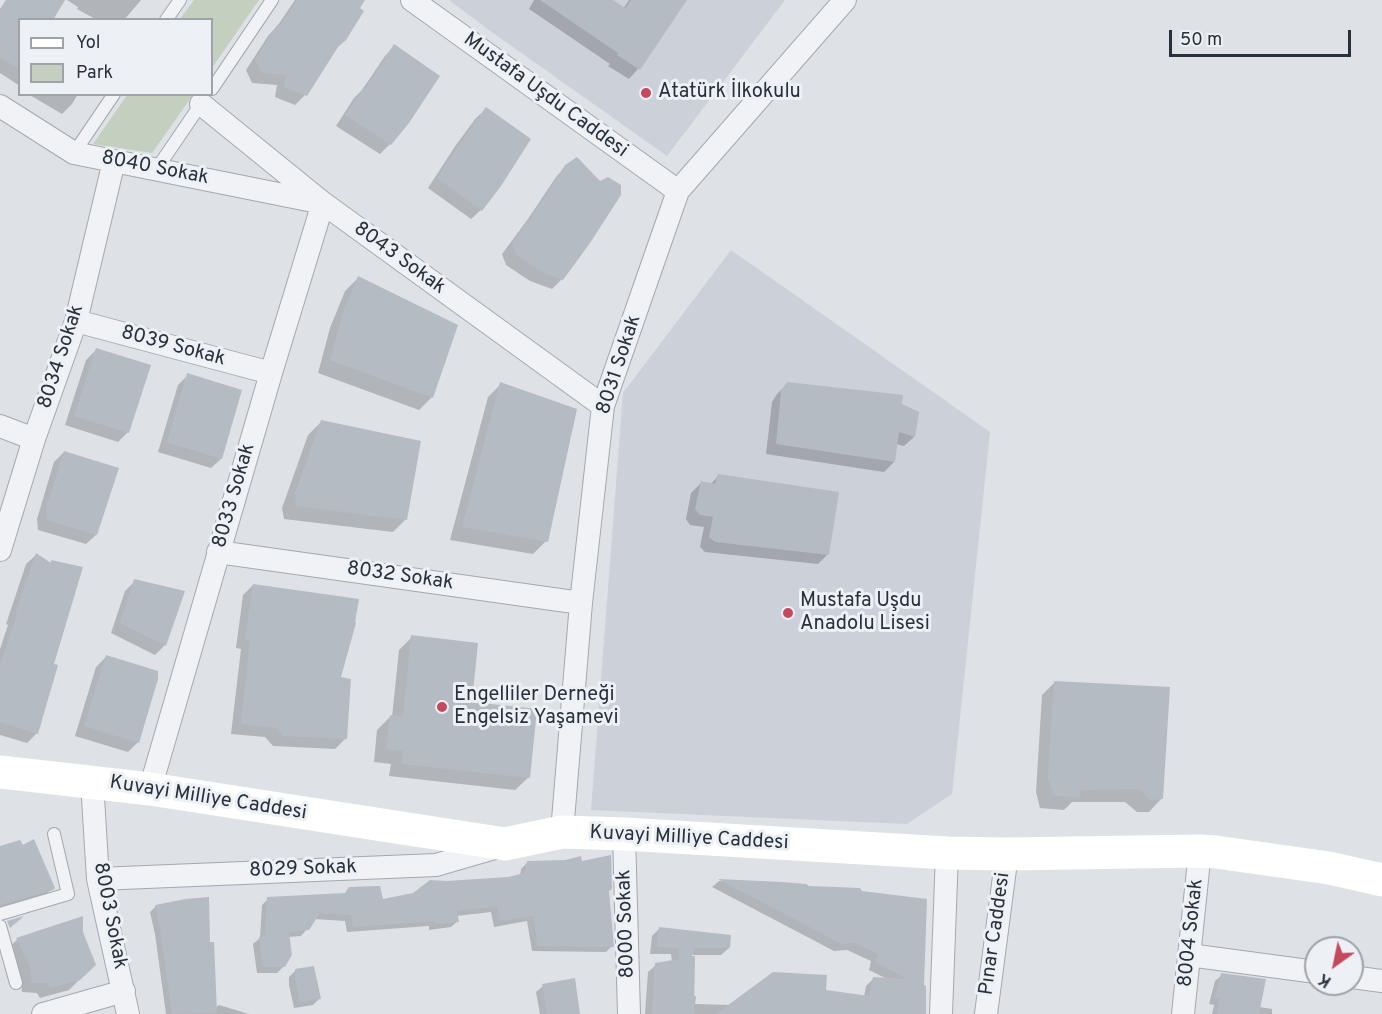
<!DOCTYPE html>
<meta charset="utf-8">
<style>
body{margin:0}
#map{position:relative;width:1382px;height:1014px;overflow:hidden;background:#dee1e6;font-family:Overpass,sans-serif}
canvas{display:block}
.legend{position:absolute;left:18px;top:18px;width:195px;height:78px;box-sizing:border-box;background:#edf0f4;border:2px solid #9ea3aa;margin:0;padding:8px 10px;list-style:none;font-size:18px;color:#28303c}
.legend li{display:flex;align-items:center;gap:12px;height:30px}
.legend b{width:30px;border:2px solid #9ea3aa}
.north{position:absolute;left:1304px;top:936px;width:60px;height:60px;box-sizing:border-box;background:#edf0f4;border:2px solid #9ea3aa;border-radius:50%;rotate:213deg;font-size:16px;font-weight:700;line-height:24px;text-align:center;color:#28303c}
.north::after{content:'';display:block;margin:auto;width:21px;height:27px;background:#c5495e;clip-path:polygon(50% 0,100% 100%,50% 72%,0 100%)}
.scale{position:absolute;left:1169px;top:30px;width:182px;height:27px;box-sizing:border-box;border:3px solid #28303c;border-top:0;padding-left:8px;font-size:18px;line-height:21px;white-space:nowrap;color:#28303c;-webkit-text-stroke:4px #edf0f4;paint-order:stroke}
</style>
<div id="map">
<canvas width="1382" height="1014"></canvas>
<ul class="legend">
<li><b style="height:8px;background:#fff"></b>Yol</li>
<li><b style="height:16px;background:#c4d0bf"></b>Park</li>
</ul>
<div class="north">K</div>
<div class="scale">50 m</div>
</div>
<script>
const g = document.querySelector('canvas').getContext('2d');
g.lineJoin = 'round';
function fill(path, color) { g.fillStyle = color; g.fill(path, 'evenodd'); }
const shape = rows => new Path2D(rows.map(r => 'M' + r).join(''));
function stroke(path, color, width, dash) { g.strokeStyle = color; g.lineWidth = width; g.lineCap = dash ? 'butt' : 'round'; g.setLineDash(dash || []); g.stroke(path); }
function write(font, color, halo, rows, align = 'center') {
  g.font = font + ' Overpass,sans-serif'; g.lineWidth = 6; g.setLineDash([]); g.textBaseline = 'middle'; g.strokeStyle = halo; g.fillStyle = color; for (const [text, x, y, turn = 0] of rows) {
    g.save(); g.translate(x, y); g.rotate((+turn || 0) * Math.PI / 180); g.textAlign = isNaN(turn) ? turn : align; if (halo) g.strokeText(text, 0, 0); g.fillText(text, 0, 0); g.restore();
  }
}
fill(shape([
 [449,0,785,0,667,156,489,30],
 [731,250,990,432,952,794,907,824,591,810,623,393]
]), '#ccd0d8');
fill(shape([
 [194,0,259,0,212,68,212,20,180,19],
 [127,95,127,94,193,95,152,153,93,144]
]), '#c4d0bf');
fill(shape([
 [12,0,24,0,20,20,20,86,0,73,0,17],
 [67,0,141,0,124,20,97,20,77,9,78,7],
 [295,0,350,0,336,47,305,95,295,105,275,97,277,85,252,83,246,70,268,36,278,25],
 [534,0,611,0,623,9,629,0,686,0,638,69,629,79,608,66,610,64,529,9],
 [395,46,408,122,390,144,380,154,336,126,354,98,362,90,385,56],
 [28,94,78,94,72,104,62,114],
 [486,109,481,210,471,219,428,188,456,145,476,118],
 [566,166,562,279,552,289,530,281,506,265,502,254,528,219,556,177],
 [358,278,432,397,419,410,318,373,330,328,345,291],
 [96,350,128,432,118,442,65,425,86,360],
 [188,375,221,459,211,468,158,452,178,385],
 [501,384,546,541,533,554,450,540,488,397],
 [787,384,900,405,914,437,904,446,896,444,894,462,884,472,766,454,772,402,777,394],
 [322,421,406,519,393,532,284,519,282,508,308,435],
 [64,452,96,535,86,544,38,530,37,519,54,462],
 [719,475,828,554,818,564,705,552,700,547,704,527,690,525,686,519,691,493,701,483,710,485],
 [36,555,50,563,52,562,52,665,37,733,27,743,0,735,0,649,8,625,6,624,26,564],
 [135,581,165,645,155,655,111,633,125,591],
 [253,585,339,678,345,739,335,749,273,746,265,737,231,734,241,649,236,648,243,595],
 [412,637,529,777,515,790,389,776,391,764,374,762,377,730,390,717,392,717,399,650],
 [106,657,138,742,128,752,75,736,96,667],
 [1055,682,1162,798,1149,812,1137,812,1125,802,1072,802,1064,810,1040,808,1036,792,1042,695],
 [0,847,53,888,41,899,0,911],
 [527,863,580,863,607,892,612,946,606,952,532,951,527,921,494,927,491,912,456,916,458,921,451,927,429,930,429,926,347,932,345,921,314,919,307,929,301,936,288,937,284,966,277,973,257,973,253,944,260,938,262,905,268,899,381,901,413,895,447,883,509,879,520,876,521,869],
 [719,881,782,883,805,886,922,987,925,1014,645,1014,648,972,656,965,672,962,671,954,650,954,652,936,660,928,729,948,721,955,691,955,693,997,696,996,695,1004,731,1005,824,992,864,997,866,986,873,979,887,979,869,970,871,961,847,950,834,951,712,887],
 [156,906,209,944,215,1008,219,1005,249,1014,166,1014,155,934,150,912],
 [82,932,94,965,69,990,40,998,37,993,22,992,20,973,7,949,17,940],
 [295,971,319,999,313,1005,294,1008,289,985,289,977],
 [1222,975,1259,1007,1272,1009,1272,1014,1212,1014,1214,1005,1209,1004,1215,981],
 [543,986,579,1014,540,1014,536,992]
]), '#0003');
fill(shape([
 [6,0,65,0,53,20,20,20,20,70,0,57,0,9],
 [297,0,365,0,360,8,364,11,346,40,338,47,307,96,284,87,286,75,262,73,255,59,278,24,280,26],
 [540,0,613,0,625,8,631,0,687,0,640,70,617,55,618,53],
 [394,44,440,76,409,123,391,145,345,115,364,87,365,89],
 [486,107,531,139,501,186,482,211,437,178,466,134],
 [577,157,600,181,608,177,621,185,621,195,590,243,563,280,540,271,516,255,512,243,538,207,565,165],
 [358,276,458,325,433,398,330,360,343,313],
 [96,348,151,365,129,433,74,416],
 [187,373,242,390,222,459,167,442],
 [500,382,577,409,548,542,462,527],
 [787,382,903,395,902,404,919,412,915,437,899,432,895,462,776,444,781,391],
 [321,420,421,441,407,520,296,506,295,494],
 [64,451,119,468,97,535,47,520,46,508],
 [718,474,839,492,829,555,715,542,709,537,713,517,700,515,695,509,701,481,715,484],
 [36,553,51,563,51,560,83,567,54,664,58,665,38,734,0,722,0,666,17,615,15,614],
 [134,579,185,591,166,646,120,623],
 [253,584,359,599,355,622,356,623,341,677,351,679,347,739,283,736,276,728,241,724,250,639,245,639],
 [411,635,478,643,472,702,537,709,530,778,402,764,403,751,386,749,390,715,403,717],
 [106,655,158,671,158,679,139,743,84,726],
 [1054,681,1170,687,1163,799,1150,800,1139,789,1081,790,1079,798,1053,795,1048,778],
 [34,839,55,888,53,890,0,905,0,846,20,840,23,845],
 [611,855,612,889,609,891,614,947,538,946,533,916,500,921,497,906,457,911,459,922,435,924,435,921,353,927,351,915,320,913,309,930,289,932,292,955,285,967,263,967,259,937,265,936,267,897,345,893,349,887,380,886,383,899,413,893,430,880,447,881,508,877,525,873,527,861,565,860,581,856,582,861],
 [718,879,782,882,806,884,809,886,860,888,862,891,927,899,924,985,926,986,926,1014,716,1014,773,972,827,975,826,990,869,996,873,977,907,979,876,962,878,954,855,943,842,944],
 [209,897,210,942,214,942,217,1013,172,1014,160,928,155,905,186,899],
 [24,916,10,928,7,921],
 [83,916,83,932,96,965,80,980,50,988,47,983,32,983,29,963,16,938],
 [659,927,731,935,730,948,695,948,692,956,695,956,694,1014,652,1014,655,963,679,959,678,948,657,947],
 [314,966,321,999,300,1002,295,978,295,969],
 [1221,973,1266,979,1259,1014,1217,1014,1219,998,1215,998],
 [575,978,580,1014,547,1014,542,984]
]), '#b5bbc3');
const service = shape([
 [166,20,180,0],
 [212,89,272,0],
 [74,153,114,94],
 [156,170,203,101],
 [0,914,68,894,54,834],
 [0,926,16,983]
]);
const minor = shape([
 [412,0,678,191],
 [201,104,323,203,603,406],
 [0,106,74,153,318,202],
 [76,321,271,373],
 [0,426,34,439],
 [0,550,34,439,76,321,114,161],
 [218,552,581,603],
 [92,782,98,879,128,1014],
 [150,789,271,373,323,203],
 [562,832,581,603,603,406,678,191,845,0],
 [624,834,629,1014],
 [98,879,436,865,498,847],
 [1189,955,1316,972],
 [1352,977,1382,981],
 [43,1014,124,991],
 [941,1014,947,853],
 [986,1014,1007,854],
 [1183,1014,1200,851]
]);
stroke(service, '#a4a8b0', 14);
stroke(minor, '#a4a8b0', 24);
stroke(service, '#f0f2f5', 12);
stroke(minor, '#f0f2f5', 22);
stroke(shape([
 [0,772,150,789,505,844,562,832,624,834,947,853,1007,854,1200,851,1216,852,1329,868,1382,880]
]), '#fff', 33);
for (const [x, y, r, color] of [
 [646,93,6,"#c5495e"],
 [788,613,6,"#c5495e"],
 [442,707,6,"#c5495e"]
]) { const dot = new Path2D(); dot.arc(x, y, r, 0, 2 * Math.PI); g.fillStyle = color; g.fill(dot); stroke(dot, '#edf0f4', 2); }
write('20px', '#28303c', '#edf0f4', [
 ["Atatürk İlkokulu",658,93],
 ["Mustafa Uşdu",800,602],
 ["Anadolu Lisesi",800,625],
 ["Engelliler Derneği",454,696],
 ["Engelsiz Yaşamevi",454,719]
], 'left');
write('20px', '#28303c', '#edf0f4', [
 ["Mustafa Uşdu Caddesi",545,96,36],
 ["8040 Sokak",155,169,11],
 ["8043 Sokak",399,259,36],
 ["8039 Sokak",173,347,15],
 ["8034 Sokak",62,357,-72],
 ["8031 Sokak",620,365,-72],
 ["8033 Sokak",235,496,-74],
 ["8032 Sokak",400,577,8],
 ["Kuvayi Milliye Caddesi",208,799,9],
 ["Kuvayi Milliye Caddesi",689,839,3],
 ["8029 Sokak",303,870,-2],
 ["8003 Sokak",109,916,79],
 ["8000 Sokak",627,924,-92],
 ["8004 Sokak",1192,933,-84],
 ["Pınar Caddesi",996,934,-82]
]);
</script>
